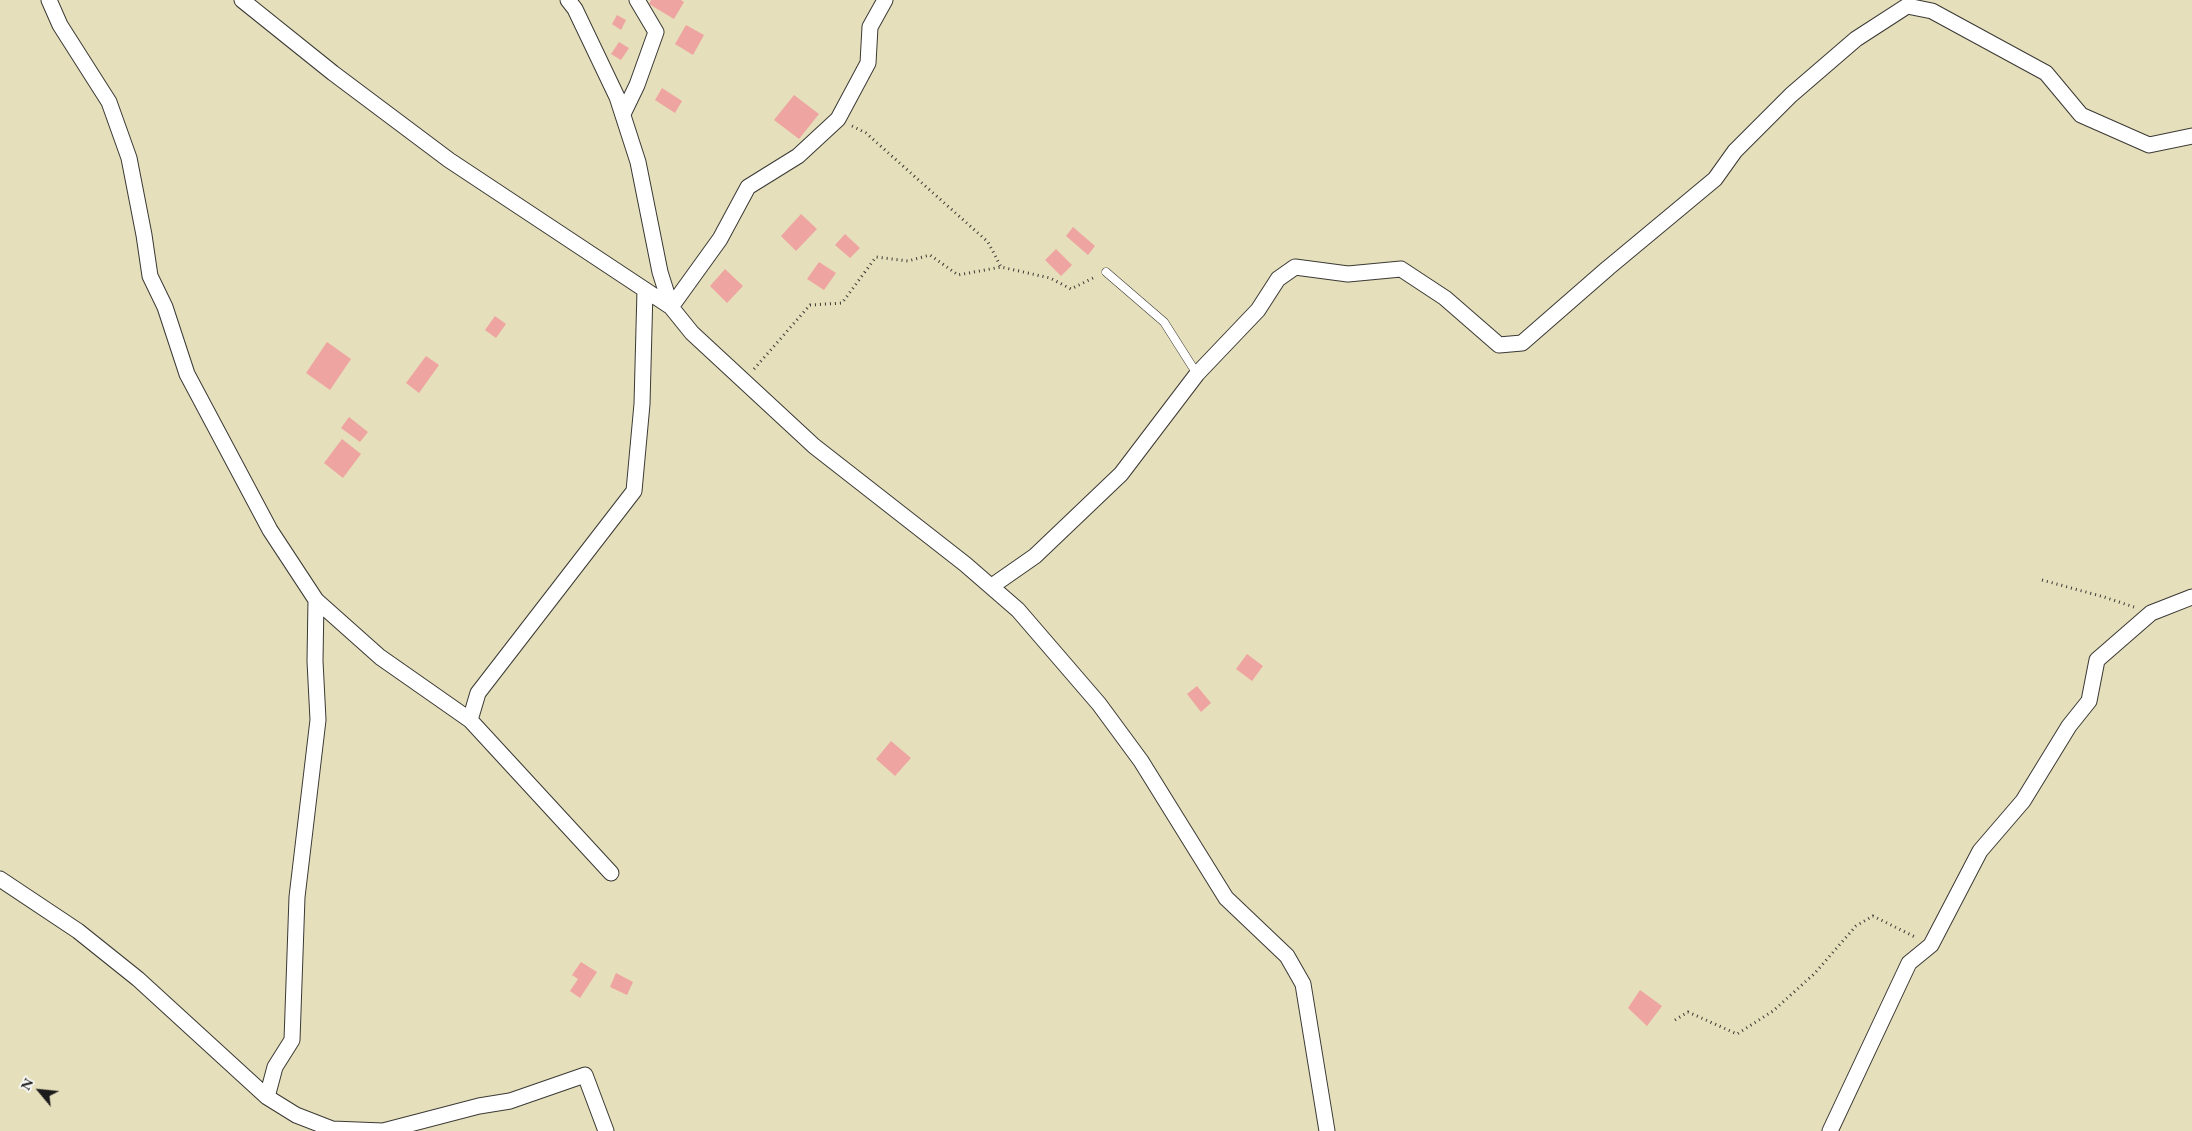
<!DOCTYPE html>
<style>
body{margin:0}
#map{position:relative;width:2192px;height:1131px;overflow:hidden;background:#e6dfbb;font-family:"EB Garamond",serif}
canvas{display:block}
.north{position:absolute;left:15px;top:1066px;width:50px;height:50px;-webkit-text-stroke:4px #f6f6f2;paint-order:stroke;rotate:298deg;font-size:14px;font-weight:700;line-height:20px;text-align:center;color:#1c1c1c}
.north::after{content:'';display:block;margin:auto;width:18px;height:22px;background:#1c1c1c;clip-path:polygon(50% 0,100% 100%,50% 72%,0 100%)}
</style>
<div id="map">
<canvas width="2192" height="1131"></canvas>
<div class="north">N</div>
</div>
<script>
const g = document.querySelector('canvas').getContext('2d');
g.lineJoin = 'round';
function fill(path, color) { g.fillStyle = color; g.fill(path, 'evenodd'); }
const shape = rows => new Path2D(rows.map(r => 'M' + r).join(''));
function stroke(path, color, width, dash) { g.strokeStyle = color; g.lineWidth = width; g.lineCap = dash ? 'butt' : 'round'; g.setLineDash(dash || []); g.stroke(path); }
fill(shape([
 [651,0,681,0,684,2,674,19,649,4],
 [617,15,626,20,621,30,612,24],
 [686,25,704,35,693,55,675,44],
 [619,42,629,48,621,60,611,54],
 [662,88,682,101,675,113,655,100],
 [794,95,819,114,799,139,774,120],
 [801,214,817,229,796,251,781,236],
 [1073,227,1095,246,1088,255,1066,236],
 [845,234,860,248,850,258,835,245],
 [1056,249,1072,265,1061,276,1045,260],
 [819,262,836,273,824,290,807,279],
 [725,269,743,286,727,303,710,286],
 [495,316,506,324,496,338,485,330],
 [327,342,351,359,330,390,306,373],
 [426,356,439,365,419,393,406,383],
 [349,417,368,432,360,442,341,428],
 [342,439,361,454,343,478,324,463],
 [1247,654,1263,666,1252,681,1236,669],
 [1197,686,1211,703,1201,712,1187,694],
 [891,741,911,758,895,776,876,759],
 [581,962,597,972,580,998,570,991,578,979,572,975],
 [616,973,633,982,627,995,610,987],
 [1640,990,1662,1006,1647,1026,1628,1008]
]), '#eea4a0');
const lane = shape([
 [1106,272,1164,322,1197,374]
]);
const street = shape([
 [49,0,60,25,109,102,129,158,144,235,150,276,165,307,187,374,270,530,316,600,380,657,470,720],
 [242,0,333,73,449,160,671,307,692,333,814,446,965,564,1018,610,1099,704,1141,761,1226,898,1287,956,1303,984,1327,1131],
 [568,0,575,9,617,97,638,162,660,272,671,307],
 [623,114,637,85,656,32,637,0],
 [671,307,720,239,748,187,798,156,838,119,868,63,870,27,885,0],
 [992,586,1035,556,1121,474,1197,374,1258,310,1278,279,1295,267,1348,274,1401,269,1445,298,1499,345,1522,343,1608,268,1715,179,1735,151,1791,95,1856,39,1907,6,1932,11,2046,73,2081,115,2149,145,2192,136],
 [611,873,470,720,478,693,634,491,642,404,645,290],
 [0,879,78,931,138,979,267,1097,296,1115,332,1129,383,1131,479,1106,510,1101,585,1075,606,1131],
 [267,1097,275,1067,292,1040,297,897,318,720,315,661,316,600],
 [1830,1131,1909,963,1931,945,1980,851,2023,801,2069,726,2089,701,2097,660,2151,613,2192,597]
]);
stroke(lane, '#3a3934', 9);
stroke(street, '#3a3934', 17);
stroke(shape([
 [852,126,866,133,988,242,1001,267],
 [754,369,810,305,842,303,876,257,908,261,930,255,958,275,1001,267,1050,278,1071,289,1095,277],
 [2042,580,2104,597,2134,607],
 [1675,1020,1688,1012,1737,1034,1773,1011,1814,974,1856,926,1873,916,1917,938]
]), '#3a3934', 3, [1, 4]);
stroke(lane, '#fff', 8);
stroke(street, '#fff', 15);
</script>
